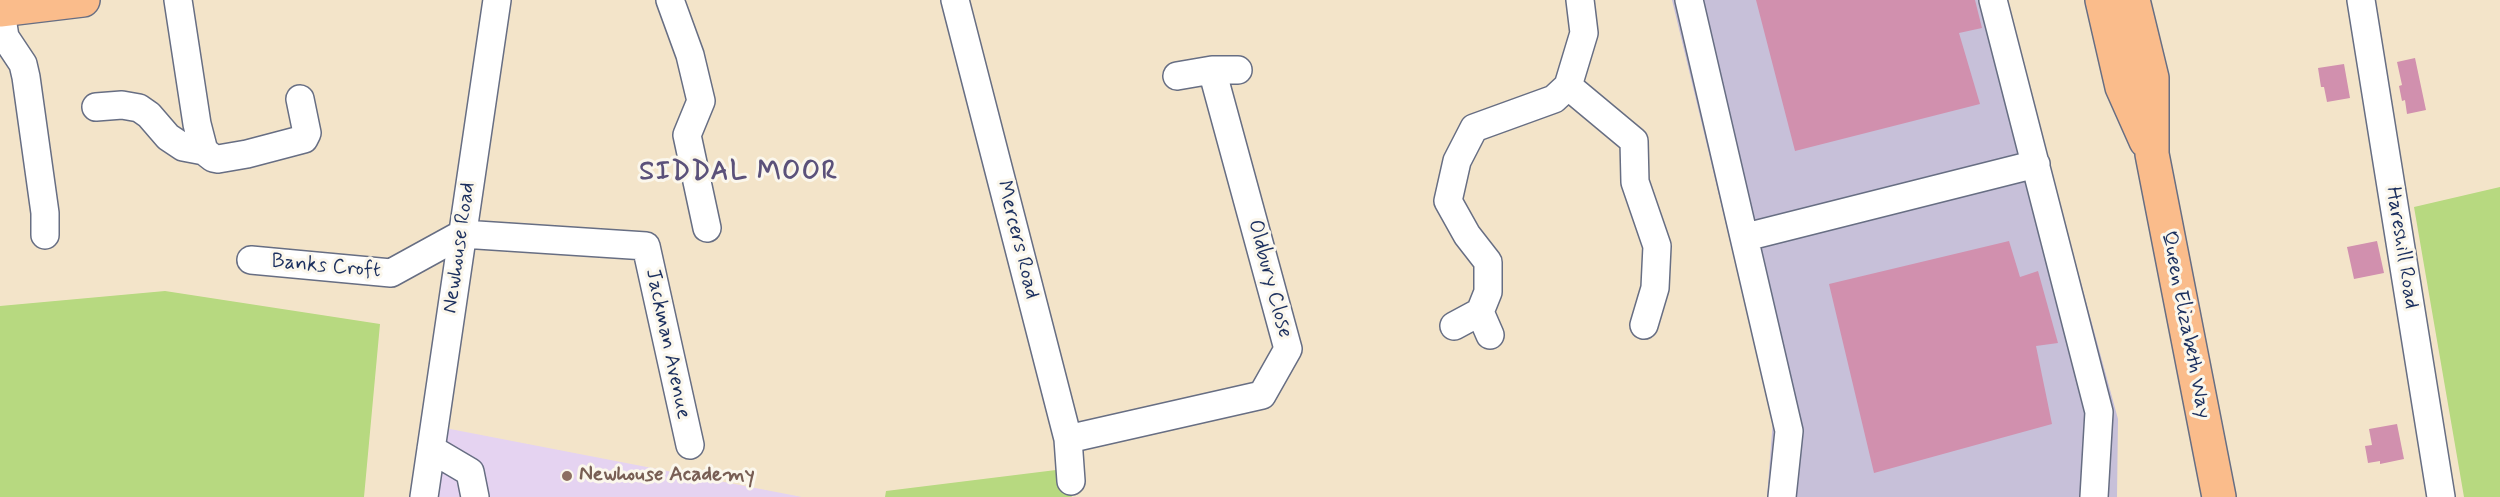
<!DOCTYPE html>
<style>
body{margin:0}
canvas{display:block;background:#f3e4c9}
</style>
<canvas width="2500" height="497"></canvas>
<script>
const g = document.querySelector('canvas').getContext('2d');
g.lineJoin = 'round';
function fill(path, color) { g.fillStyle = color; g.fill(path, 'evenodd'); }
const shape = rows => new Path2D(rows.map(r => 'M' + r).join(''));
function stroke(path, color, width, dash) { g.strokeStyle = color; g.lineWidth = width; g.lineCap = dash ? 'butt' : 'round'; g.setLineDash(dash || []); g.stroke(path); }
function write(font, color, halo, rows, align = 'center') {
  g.font = font + ' Mynerve,sans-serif'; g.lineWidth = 6; g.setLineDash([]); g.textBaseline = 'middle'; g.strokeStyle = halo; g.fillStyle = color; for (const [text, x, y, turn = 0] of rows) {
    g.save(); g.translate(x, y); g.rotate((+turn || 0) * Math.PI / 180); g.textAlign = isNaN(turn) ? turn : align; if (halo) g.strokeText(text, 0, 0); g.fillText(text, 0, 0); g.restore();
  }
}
fill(shape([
 [445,428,802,497,437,497]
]), '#e5d3f1');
fill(shape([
 [1672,0,2004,0,2118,419,2117,497,1767,497,1773,420]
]), '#c7c0d9');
fill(shape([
 [2500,187,2500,497,2464,497,2414,207],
 [165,291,380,324,364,497,0,497,0,306],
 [1056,470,1072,497,885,497,886,491]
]), '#b7d980');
fill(shape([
 [1756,0,1975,0,1982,28,1959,33,1980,104,1795,151],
 [2415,58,2426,110,2407,114,2405,100,2402,101,2399,86,2402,85,2397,62],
 [2344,64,2350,98,2327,102,2324,87,2321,87,2318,68],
 [2009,241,2020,277,2038,271,2058,343,2036,346,2052,424,1874,473,1829,284],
 [2377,241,2384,273,2354,279,2347,247],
 [2397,424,2404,459,2380,464,2380,461,2368,463,2365,446,2372,445,2369,429]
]), '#d190ae');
const minor = shape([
 [178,0,197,124,204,151,213,158,218,159,247,154,304,139,307,133,300,99],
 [670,0,690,55,701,101,687,135,707,228],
 [955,0,1068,439,1071,481],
 [1689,0,1789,431,1782,497],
 [1993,0,2099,412,2094,497],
 [2361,0,2441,497],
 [0,5,5,37,23,64,26,77,45,213,45,235],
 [1177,76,1212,70,1238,70],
 [1568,86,1634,141,1635,182,1657,246,1655,288,1644,325],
 [96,107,122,105,139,108,149,115,168,137,183,147,204,151],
 [1746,237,2036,164],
 [251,260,391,273,462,234,646,246,690,445],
 [1480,312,1490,335],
 [1454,326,1480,312,1488,292,1488,262,1467,235,1448,201,1457,161,1474,128,1554,99,1568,86,1584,33,1580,0],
 [1068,439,1262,395,1288,349,1212,70],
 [431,449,470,472,475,497],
 [424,497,497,0]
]);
const major = shape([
 [2102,0,2122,87,2146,141],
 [2133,0,2152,78,2152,154,2219,497],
 [0,10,83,0]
]);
stroke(minor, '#676e83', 30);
stroke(major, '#676e83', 36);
stroke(minor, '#fff', 27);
stroke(major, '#fabc8b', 33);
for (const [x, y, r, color] of [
 [567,476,6,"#8d6e63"]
]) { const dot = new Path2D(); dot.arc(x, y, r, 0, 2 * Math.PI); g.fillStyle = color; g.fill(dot); stroke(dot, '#fbf7ec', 2); }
write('21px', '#1b2f5e', '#fbf7ec', [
 ["Mercers Road",1017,240,76],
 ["Newhouse Road",460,248,-82],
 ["Hareshill Road",2401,248,81],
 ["Banks Croft",326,267,5],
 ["Oldbury Close",1269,279,75],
 ["Queen Elizabeth Way",2185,325,79],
 ["Jackman Avenue",667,344,78]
]);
write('bold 21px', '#785e54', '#fbf7ec', [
 ["Newhouse Academy",579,476]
], 'left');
g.letterSpacing = '1.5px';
write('bold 27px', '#5b517a', '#fbf7ec', [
 ["SIDDAL MOOR",739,173]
]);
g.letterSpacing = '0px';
</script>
